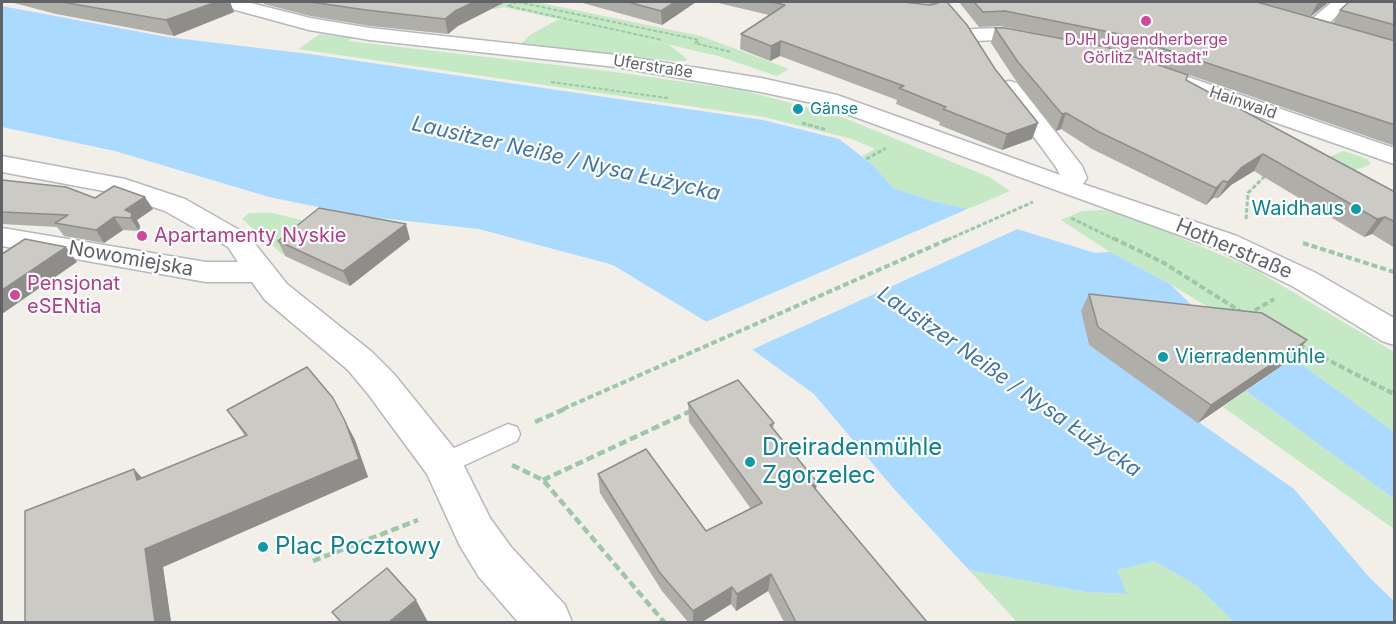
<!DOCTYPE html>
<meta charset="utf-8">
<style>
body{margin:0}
#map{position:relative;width:1396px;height:624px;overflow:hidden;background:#f1efe8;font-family:Inter,sans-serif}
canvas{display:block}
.frame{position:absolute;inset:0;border:3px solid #5f6368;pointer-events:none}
</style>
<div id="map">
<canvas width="1396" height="624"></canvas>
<div class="frame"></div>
</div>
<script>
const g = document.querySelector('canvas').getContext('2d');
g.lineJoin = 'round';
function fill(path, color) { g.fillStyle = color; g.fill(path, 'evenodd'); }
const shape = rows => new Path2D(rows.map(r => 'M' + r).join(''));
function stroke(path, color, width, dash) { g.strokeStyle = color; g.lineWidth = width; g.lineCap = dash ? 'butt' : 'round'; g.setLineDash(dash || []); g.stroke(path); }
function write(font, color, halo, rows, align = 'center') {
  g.font = font + ' Inter,sans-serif'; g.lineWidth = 4.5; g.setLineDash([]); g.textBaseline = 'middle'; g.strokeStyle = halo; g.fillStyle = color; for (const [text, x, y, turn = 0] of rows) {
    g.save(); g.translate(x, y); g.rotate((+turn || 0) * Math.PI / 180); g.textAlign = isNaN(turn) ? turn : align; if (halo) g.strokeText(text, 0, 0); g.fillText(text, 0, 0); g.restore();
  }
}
fill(shape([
 [482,2,536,2,701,36,789,69,777,76,718,56,602,29,668,44,687,59,686,61,673,61,520,45,530,35,557,20,562,20,504,7,495,9,476,5],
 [320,34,352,38,348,41,608,71,741,90,837,115,989,177,1010,191,968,209,932,201,893,188,873,165,862,156,875,149,852,139,764,117,298,49],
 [1344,151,1367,159,1371,164,1330,180,1304,166],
 [1103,210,1130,216,1254,269,1394,352,1394,432,1293,358,1170,284,1110,252,1061,220,1082,211],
 [249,213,273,213,317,224,282,254,242,219],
 [1246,391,1394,499,1394,529,1223,407],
 [1154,561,1196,585,1234,622,1017,622,969,570,1086,592,1126,594,1117,570]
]), '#c5e8c5');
fill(shape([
 [2,6,167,37,317,55,763,120,839,139,873,165,893,188,932,201,968,209,1017,229,1095,253,1110,252,1170,284,1210,323,1081,311,1089,345,1294,489,1369,577,1394,601,1394,622,1234,622,1196,585,1154,561,1117,570,1127,594,1086,592,969,570,894,489,814,394,753,350,613,265,479,229,362,216,269,197,115,151,2,127],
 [1293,358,1394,432,1394,499,1246,391]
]), '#aadaff');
fill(shape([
 [972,207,1022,227,749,351,703,323]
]), '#f1efe8');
const service = shape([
 [508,424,517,427,520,434,517,441,452,471,443,475,434,471,430,464,434,457,508,424]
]);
const minor = shape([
 [219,2,247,2,310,18,370,28,616,55,761,78,837,95,1060,175,1056,167,998,88,1001,83,1009,81,1017,83,1082,166,1087,178,1083,184,1237,236,1316,273,1394,318,1394,345,1382,341,1294,287,1215,248,822,105,761,92,616,67,370,40,309,30,221,6,219,2],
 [1332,2,1351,2,1321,31,1307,31,1304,27,1307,23,1332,2],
 [1001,28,1044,37,1047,41,1044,45,1037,47,1001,40,973,41,966,39,963,35,966,31,973,29,1001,28],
 [1162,68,1394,148,1394,164,1154,80,1151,75,1154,70,1162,68],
 [2,156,125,179,185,199,248,235,287,284,372,352,394,374,457,452,490,518,511,547,565,605,572,622,518,622,479,577,460,546,427,474,368,394,348,370,265,300,252,282,206,282,2,246,2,228,206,262,238,262,228,247,165,211,109,192,2,172,2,156]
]);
stroke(service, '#b5b8bc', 3);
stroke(minor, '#b5b8bc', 3);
stroke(shape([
 [517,2,508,6,662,40],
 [518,2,699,40,695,43,731,52],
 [551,82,668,98]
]), '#9cc7a9', 2, [4, 2]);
stroke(shape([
 [802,123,827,130],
 [866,159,886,148],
 [1071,218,1116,240],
 [1246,219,1248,193,1267,174],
 [947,240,1033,202]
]), '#9cc7a9', 3, [4.5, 2]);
stroke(shape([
 [1113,238,1164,263,1243,313],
 [1303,243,1394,272],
 [1247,315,1274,299],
 [1299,345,1394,394],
 [563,409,951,238]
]), '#9cc7a9', 4, [6, 3]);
stroke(shape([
 [535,422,567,408],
 [512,465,543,480,664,622],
 [543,480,693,410],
 [313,561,418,520]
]), '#9cc7a9', 4.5, [8, 4]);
fill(service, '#fff');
fill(minor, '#fff');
fill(shape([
 [10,2,230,2,234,12,174,36,56,14],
 [263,2,503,2,503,3,458,26,448,34,370,26,310,16,264,4],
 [579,2,696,2,662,25],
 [714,2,903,2,930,5,932,4,911,2,947,2,995,69,1038,123,1032,139,1002,150,939,125,940,122,896,104,897,100,780,56,770,61,740,49,741,34,769,15],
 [959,2,1257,2,1333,23,1340,10,1395,2,1395,146,1114,49,1106,47,1186,80,1395,192,1395,248,1372,234,1364,237,1254,171,1231,185,1218,198,1213,198,1206,205,1092,149,1061,129,1056,131,1014,78,991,43,995,28,1102,47,1001,26,979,27],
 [1257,2,1329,2,1310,17],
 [2,180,95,198,153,209,137,220,140,226,139,231,123,230,104,243,64,236,57,227,2,224],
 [410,239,350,286,285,256,278,241],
 [1089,294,1293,358,1198,423,1089,345,1081,311],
 [688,403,774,423,773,429,817,482,816,490,927,622,784,622,768,591,736,611,731,604,702,622,688,622,662,591,600,493,598,474,706,531,751,509,689,422],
 [227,410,345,421,355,440,368,477,163,567,171,622,25,622,134,469,142,478,245,436]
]), '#afaea9');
fill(shape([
 [216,2,230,2,234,12,174,36,166,20],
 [474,2,503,2,503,3,458,26,448,34,445,19,455,11],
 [675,2,696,2,662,25,661,11],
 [1318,2,1329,2,1310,17],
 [781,41,780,56,770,61,771,46],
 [1066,113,1061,129,1056,131,1062,114],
 [1038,123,1032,139,1002,150,1007,134],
 [1263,154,1254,171,1231,185,1218,198,1228,182,1241,168],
 [1223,181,1213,198,1206,205,1216,188],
 [145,197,153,209,137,220,140,226,139,231,125,210],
 [114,217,123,230,104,243,96,230],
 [1385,217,1372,234,1364,237,1377,219],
 [406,224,410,239,350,286,343,271],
 [66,247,77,262,2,314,2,290],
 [1307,340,1293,358,1198,423,1211,405],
 [345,421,355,440,368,477,163,567,171,622,155,622,145,549],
 [134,469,150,487,137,480],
 [817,482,814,501,812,485],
 [771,574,768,591,736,611,737,594],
 [732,587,731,604,702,622,693,622,693,611],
 [416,600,428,622,389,622]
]), '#8f8d8a');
const building = shape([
 [62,2,216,2,166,20,62,2],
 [311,2,474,2,455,11,445,19,366,10,311,2],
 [628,2,675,2,661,11,628,2],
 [772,2,903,2,930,5,938,3,939,2,947,2,967,25,995,69,1038,123,1007,134,943,109,946,107,899,88,904,86,781,41,771,46,741,34,785,5,772,2],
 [974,2,1257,2,1395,41,1395,125,1119,34,1005,11,983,12,974,2],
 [1349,2,1395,2,1395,25,1340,10,1349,2],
 [995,28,1005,28,1106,47,1188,75,1186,80,1395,192,1395,222,1385,217,1377,219,1263,154,1241,168,1228,182,1223,181,1216,188,1099,132,1066,113,1062,114,1018,62,995,28],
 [2,180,66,187,95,198,114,186,145,197,125,210,132,213,131,218,114,217,96,230,55,223,68,215,2,212,2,180],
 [319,208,406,224,343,271,278,241,319,208],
 [25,239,66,247,2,290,2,254,25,239],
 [1089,294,1262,313,1307,340,1211,405,1098,327,1089,294],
 [307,367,333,398,345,421,359,459,145,549,155,622,25,622,25,511,134,469,137,480,247,435,227,410,307,367],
 [738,380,774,423,770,425,817,482,812,485,927,622,796,622,771,574,737,594,732,587,693,611,660,573,598,474,646,449,706,531,762,503,688,403,738,380],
 [387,568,416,600,389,622,341,622,332,612,387,568]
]);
fill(building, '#cccac5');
stroke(building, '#8f8d8a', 1.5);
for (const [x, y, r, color] of [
 [1146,21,6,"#d1479c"],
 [798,109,6,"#0f9aa8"],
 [1356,209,6,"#0f9aa8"],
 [142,236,6,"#d1479c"],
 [15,295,6,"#d1479c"],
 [1163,357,6,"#0f9aa8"],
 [750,462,6,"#0f9aa8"],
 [263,547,6,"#0f9aa8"]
]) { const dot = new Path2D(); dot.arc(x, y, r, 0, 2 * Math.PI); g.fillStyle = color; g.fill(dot); stroke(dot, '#fff', 2); }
write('16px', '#b23c85', '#fff', [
 ["DJH Jugendherberge",1146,40],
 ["Görlitz \"Altstadt\"",1146,58]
]);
write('16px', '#5f6368', '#fff', [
 ["Uferstraße",653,67,9],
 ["Hainwald",1243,103,19]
]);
write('16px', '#0d838f', '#fff', [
 ["Gänse",810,109]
], 'left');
write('20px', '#0d838f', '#fff', [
 ["Waidhaus",1344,209],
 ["Vierradenmühle",1175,357,"left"]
], 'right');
write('20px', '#b23c85', '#fff', [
 ["Apartamenty Nyskie",154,236],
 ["Pensjonat",27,284],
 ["eSENtia",27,307]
], 'left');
write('20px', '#5f6368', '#fff', [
 ["Hotherstraße",1234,249,23],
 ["Nowomiejska",131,259,10]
]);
write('italic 21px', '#4174aa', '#fff', [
 ["Lausitzer Neiße / Nysa Łużycka",566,159,13],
 ["Lausitzer Neiße / Nysa Łużycka",1009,382,35]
]);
write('24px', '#0d838f', '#fff', [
 ["Dreiradenmühle",762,448],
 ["Zgorzelec",762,476],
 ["Plac Pocztowy",275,547]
], 'left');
</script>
